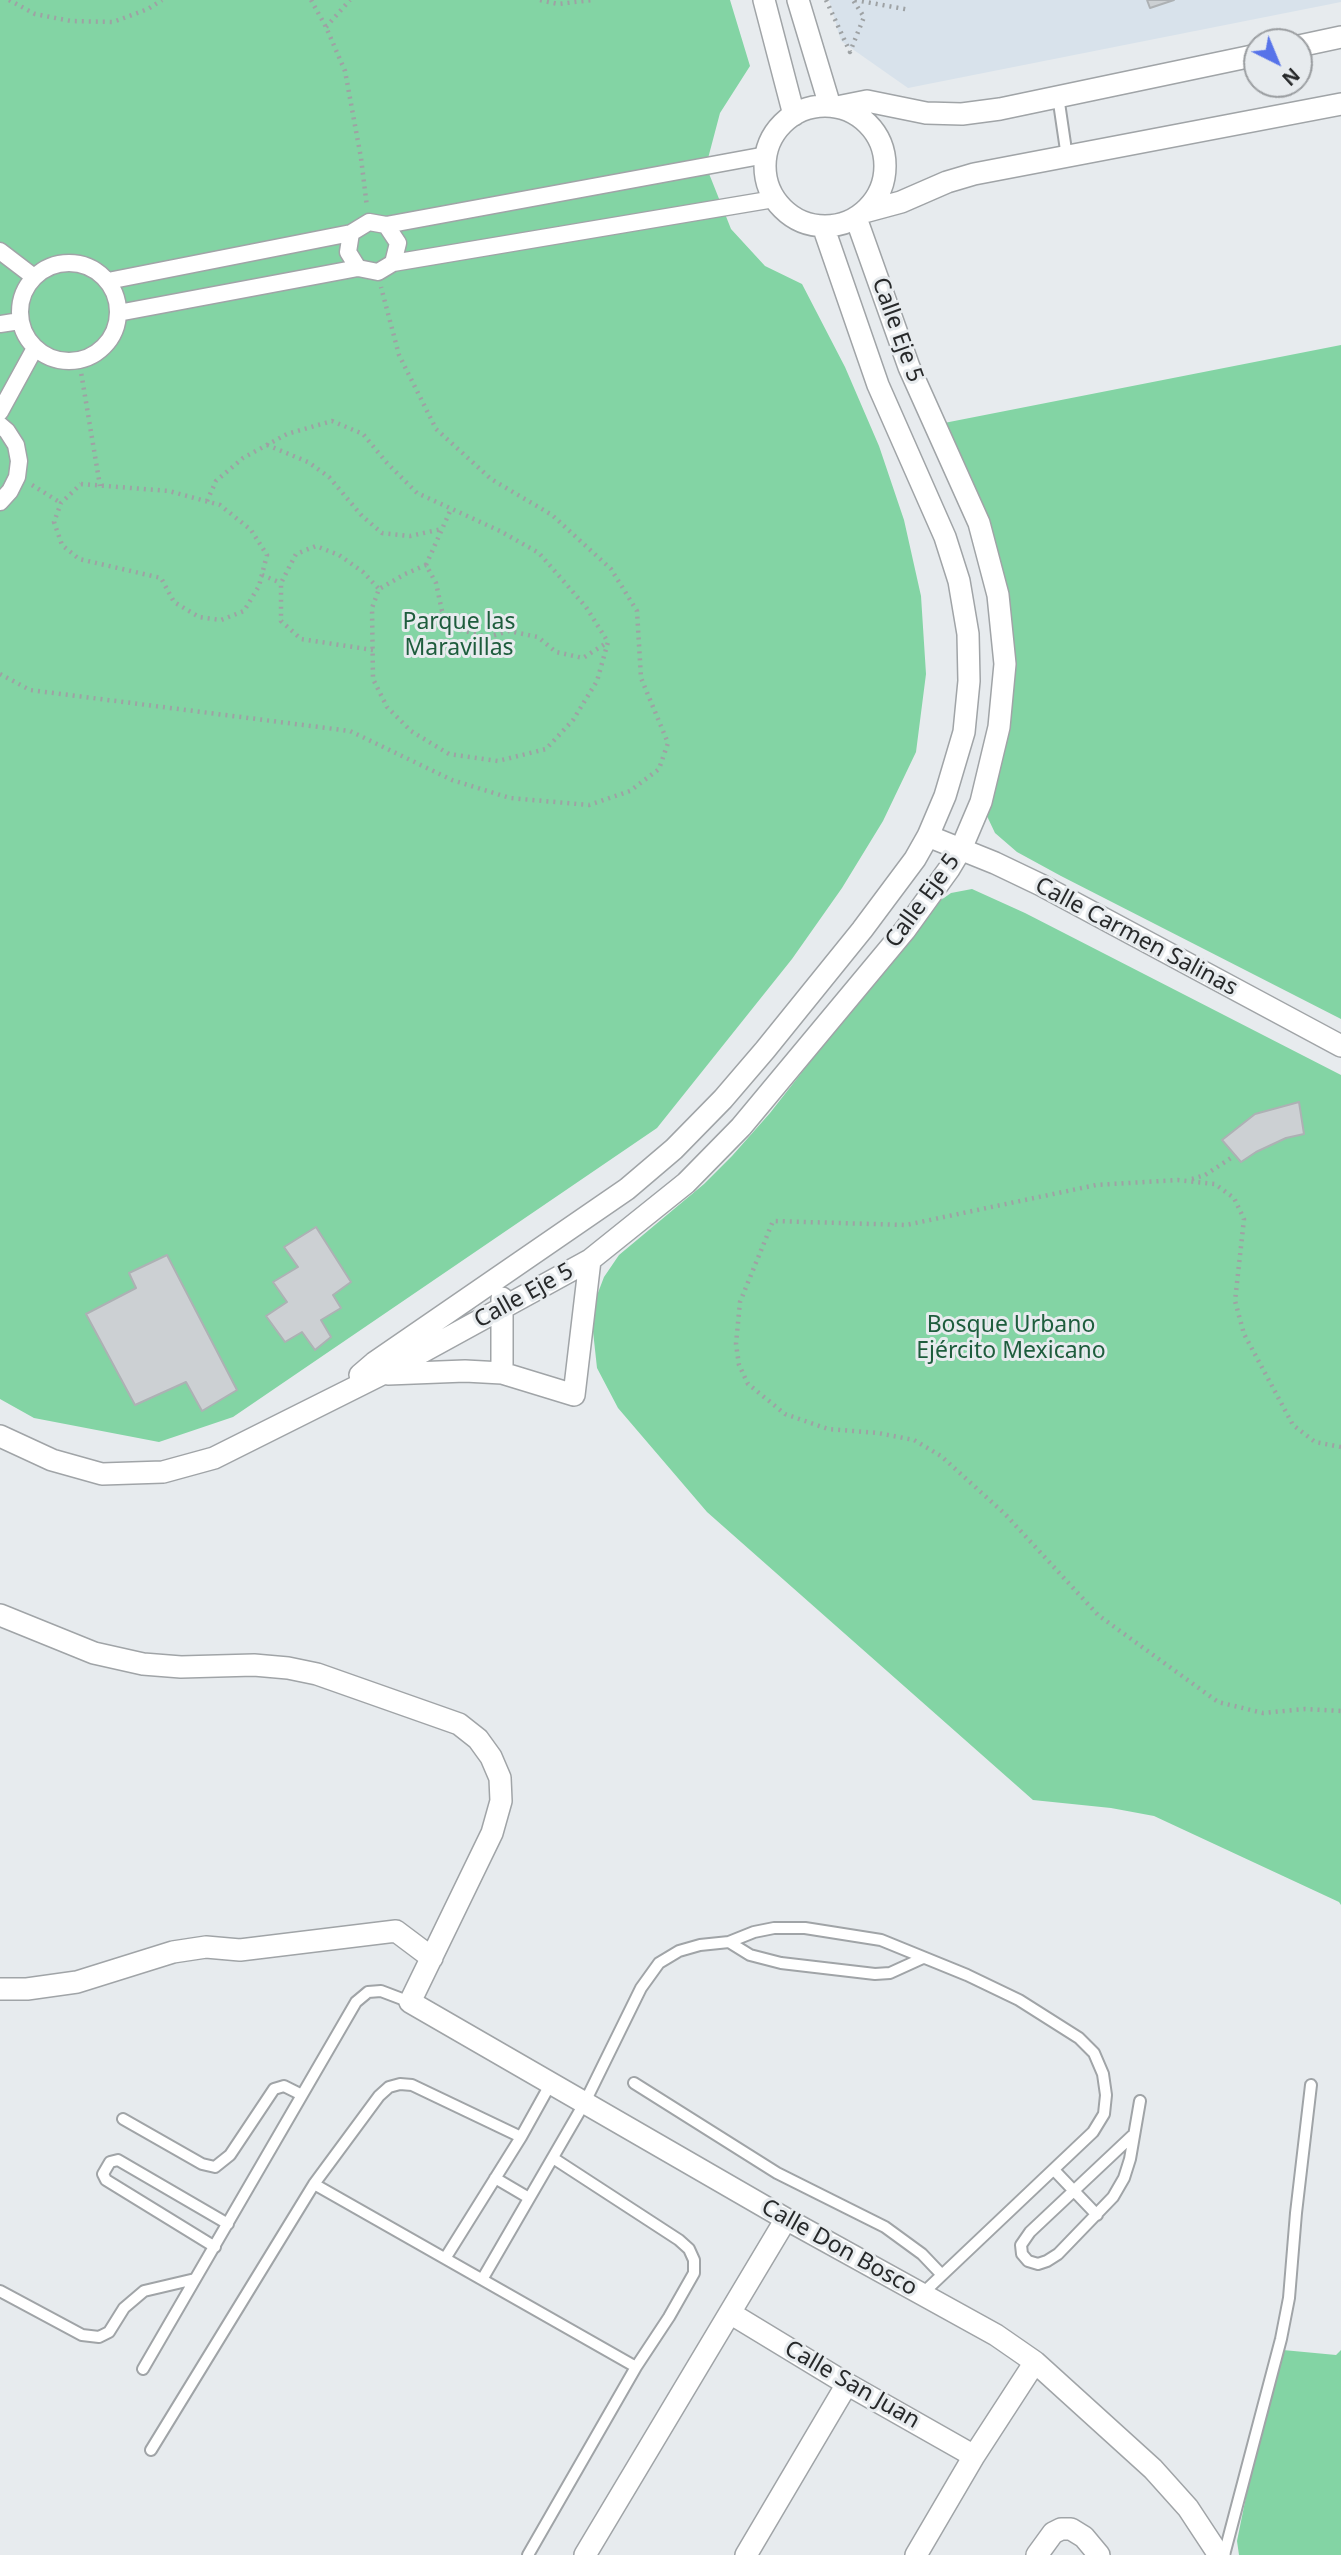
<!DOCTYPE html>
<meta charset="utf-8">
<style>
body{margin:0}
#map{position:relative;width:1341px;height:2555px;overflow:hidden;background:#e7ebee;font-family:"Noto Sans",sans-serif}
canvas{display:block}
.north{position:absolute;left:1243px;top:28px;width:70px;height:70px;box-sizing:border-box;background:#e7ebee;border:2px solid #9a9da0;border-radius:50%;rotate:137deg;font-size:19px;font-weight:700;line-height:28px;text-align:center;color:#27292a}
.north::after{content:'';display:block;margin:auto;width:24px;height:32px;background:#5773e9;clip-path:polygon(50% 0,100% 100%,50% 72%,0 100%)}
</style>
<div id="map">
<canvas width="1341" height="2555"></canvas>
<div class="north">N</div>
</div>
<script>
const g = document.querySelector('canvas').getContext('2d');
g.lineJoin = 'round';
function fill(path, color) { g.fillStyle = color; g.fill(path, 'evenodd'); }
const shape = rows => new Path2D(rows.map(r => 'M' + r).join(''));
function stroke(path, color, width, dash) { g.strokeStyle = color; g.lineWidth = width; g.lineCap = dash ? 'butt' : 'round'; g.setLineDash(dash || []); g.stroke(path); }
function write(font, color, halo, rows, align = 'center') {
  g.font = font + ' "Noto Sans",sans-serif'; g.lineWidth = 6; g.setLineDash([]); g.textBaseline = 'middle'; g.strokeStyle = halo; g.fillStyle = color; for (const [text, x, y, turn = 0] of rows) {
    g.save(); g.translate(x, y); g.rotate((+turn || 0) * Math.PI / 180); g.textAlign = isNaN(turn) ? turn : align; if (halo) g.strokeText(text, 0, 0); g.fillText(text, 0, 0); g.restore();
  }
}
fill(shape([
 [829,0,1341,0,1341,2,908,88,841,41]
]), '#d8e2eb');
fill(shape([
 [0,0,730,0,750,66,720,113,706,166,731,229,765,266,802,284,845,367,879,446,904,520,921,596,926,674,916,752,883,821,842,888,792,959,657,1128,233,1417,159,1442,34,1418,0,1399],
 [1341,345,1341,1019,1061,876,1017,852,995,833,986,814,1008,659,939,424],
 [972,889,1025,913,1341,1075,1341,1905,1339,1902,1154,1816,1111,1808,1033,1800,707,1512,618,1408,597,1368,592,1322,596,1298,604,1277,619,1255,704,1184,732,1156,770,1113,931,907,951,893],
 [1283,2350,1336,2355,1341,2350,1341,2555,1239,2555,1237,2541,1262,2418]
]), '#83d4a4');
const building = shape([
 [1147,0,1174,0,1150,8,1147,0],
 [1299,1102,1304,1134,1286,1138,1256,1152,1241,1162,1222,1140,1255,1114,1299,1102],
 [316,1227,351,1282,333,1295,341,1308,321,1320,331,1337,315,1350,302,1332,285,1342,266,1316,287,1302,273,1282,298,1267,284,1247,316,1227],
 [167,1255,237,1390,202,1411,186,1382,135,1405,86,1314,136,1288,129,1273,167,1255]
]);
fill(building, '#ccd0d3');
stroke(building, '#adb1b4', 2);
const service = shape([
 [1058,96,1067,157],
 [729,1942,750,1955,781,1963,875,1974,890,1973,923,1958],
 [634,2083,777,2173,885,2227,922,2254,942,2275],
 [123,2119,202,2164,215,2167,230,2155,274,2089,284,2086,302,2095],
 [1132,2136,1030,2232,1021,2245,1022,2254,1028,2261,1038,2264,1047,2261,1058,2254,1113,2197,1124,2178,1130,2159,1140,2101],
 [1054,2170,1097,2215],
 [495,2178,529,2198],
 [314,2184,636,2367,669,2317,694,2273,694,2260,689,2249,679,2240,553,2158],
 [215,2247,106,2180,103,2174,110,2162,118,2160,228,2224],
 [446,2257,521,2137,551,2083],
 [483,2278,585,2102,641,1988,659,1963,679,1951,700,1945,729,1942,754,1932,774,1928,805,1928,881,1940,967,1975,1019,2000,1079,2038,1094,2053,1103,2074,1106,2095,1104,2114,1093,2132,922,2294],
 [0,2291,82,2335,99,2337,109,2332,124,2308,144,2291,195,2279],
 [143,2369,356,2002,368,1992,381,1991,410,2002],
 [151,2450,314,2184,379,2096,389,2087,400,2084,412,2085,521,2137],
 [528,2555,636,2367],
 [1224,2555,1281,2339,1289,2298,1296,2213,1311,2085]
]);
const pedestrian = shape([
 [386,225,398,243,393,263],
 [351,233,348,252,358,268],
 [0,251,34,277],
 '20 312a49 49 0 1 1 98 0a49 49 0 1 1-98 0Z',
 [108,281,351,233,369,222,386,225,766,155],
 [118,313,358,268,378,272,393,263,774,199],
 [0,324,20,321],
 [0,412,35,348],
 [0,425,7,431,16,445,19,461,17,477,10,491,0,502]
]);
const minor = shape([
 [764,0,794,115],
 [798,0,830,106],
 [1299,46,1341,37],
 '765 166a60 60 0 1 1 120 0a60 60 0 1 1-120 0Z',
 [837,107,867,101,926,113,962,114,1000,109,1257,55],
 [864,212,901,202,947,182,974,174,1341,104],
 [928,836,995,863,1041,885,1341,1046],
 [502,1298,502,1373],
 [388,1374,465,1371,502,1373,574,1395,590,1260],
 [360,1375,374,1363,627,1189,674,1149,723,1099,765,1050,862,930,915,859,928,836,945,796,964,732,969,681,968,634,959,581,945,537,878,385,823,226],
 [0,1436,52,1460,102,1474,163,1472,214,1458,382,1374,590,1260,686,1183,741,1127,905,930,949,869,961,849,981,802,999,727,1005,664,998,595,979,523,909,367,856,218],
 [0,1615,94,1653,143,1664,181,1667,254,1665,288,1668,317,1674,459,1724,478,1739,491,1757,500,1778,501,1801,492,1833,410,2002,786,2219,996,2335,1035,2362,1153,2469,1188,2508,1219,2555],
 [0,1989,27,1989,77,1982,173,1952,206,1947,240,1950,396,1931,432,1958],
 [730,2313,847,2384,974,2456],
 [585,2555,786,2219],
 [746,2555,847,2384],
 [916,2555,974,2456,1035,2362],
 [1037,2555,1053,2533,1061,2529,1071,2529,1084,2537,1099,2555]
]);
stroke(service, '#a0a4a7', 14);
stroke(pedestrian, '#a0a4a7', 19);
stroke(minor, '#a0a4a7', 24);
stroke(shape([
 [9,0,35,14,71,21,113,22,148,9,162,0],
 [311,0,326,27,345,71,361,158,367,207],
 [540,0,558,4,592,0],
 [826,0,850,52,864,17,853,0],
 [855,0,910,10],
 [326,27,350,0],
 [79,360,100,486],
 [267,445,308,462,329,477,362,516,382,533,410,536,442,529],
 [81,484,169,491,220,505,251,530,267,555,259,586,244,611,221,620,199,617,174,602,161,578,79,559,62,545,54,522,61,503,81,484],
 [32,485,61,503],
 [207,501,216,481,243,458,287,434,332,421,363,434,387,463,417,493,500,531,539,553,586,607,608,642,597,681,573,720,546,749,498,761,449,754,411,731,387,707,373,679,372,608,379,589,405,574,426,565,436,583,442,611,461,630,488,637,509,631,538,637,556,652,583,658,608,642],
 [426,565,451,509],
 [262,575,281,583],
 [373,650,301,639,281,621,281,583,296,554,316,546,339,555,363,572,379,589],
 [0,674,30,690,350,731,452,780,510,798,589,805,630,791,659,769,668,743,641,678,637,611,611,569,552,515,491,479,436,429,399,355,381,287],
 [1192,1179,1205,1175,1231,1158],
 [1341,1447,1315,1442,1293,1425,1244,1334,1235,1301,1244,1219,1234,1198,1215,1184,1178,1180,1096,1185,906,1225,773,1221,740,1302,736,1344,739,1365,748,1384,785,1414,828,1429,878,1433,914,1440,941,1456,1005,1514,1098,1615,1218,1702,1263,1713,1305,1709,1341,1711]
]), '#9ea2a4', 4.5, [2, 5]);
stroke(service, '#fff', 10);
stroke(pedestrian, '#fff', 16);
stroke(minor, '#fff', 21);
write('23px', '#27292a', '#e7ebee', [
 ["Calle Eje 5",897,330,70],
 ["Calle Eje 5",923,901,-54],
 ["Calle Carmen Salinas",1136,937,28],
 ["Calle Eje 5",524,1296,-29],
 ["Calle Don Bosco",839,2248,29],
 ["Calle San Juan",852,2385,30]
]);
write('23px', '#1e5d3d', '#e7ebee', [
 ["Parque las",459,622],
 ["Maravillas",459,648],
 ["Bosque Urbano",1011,1325],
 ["Ejército Mexicano",1011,1351]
]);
</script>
